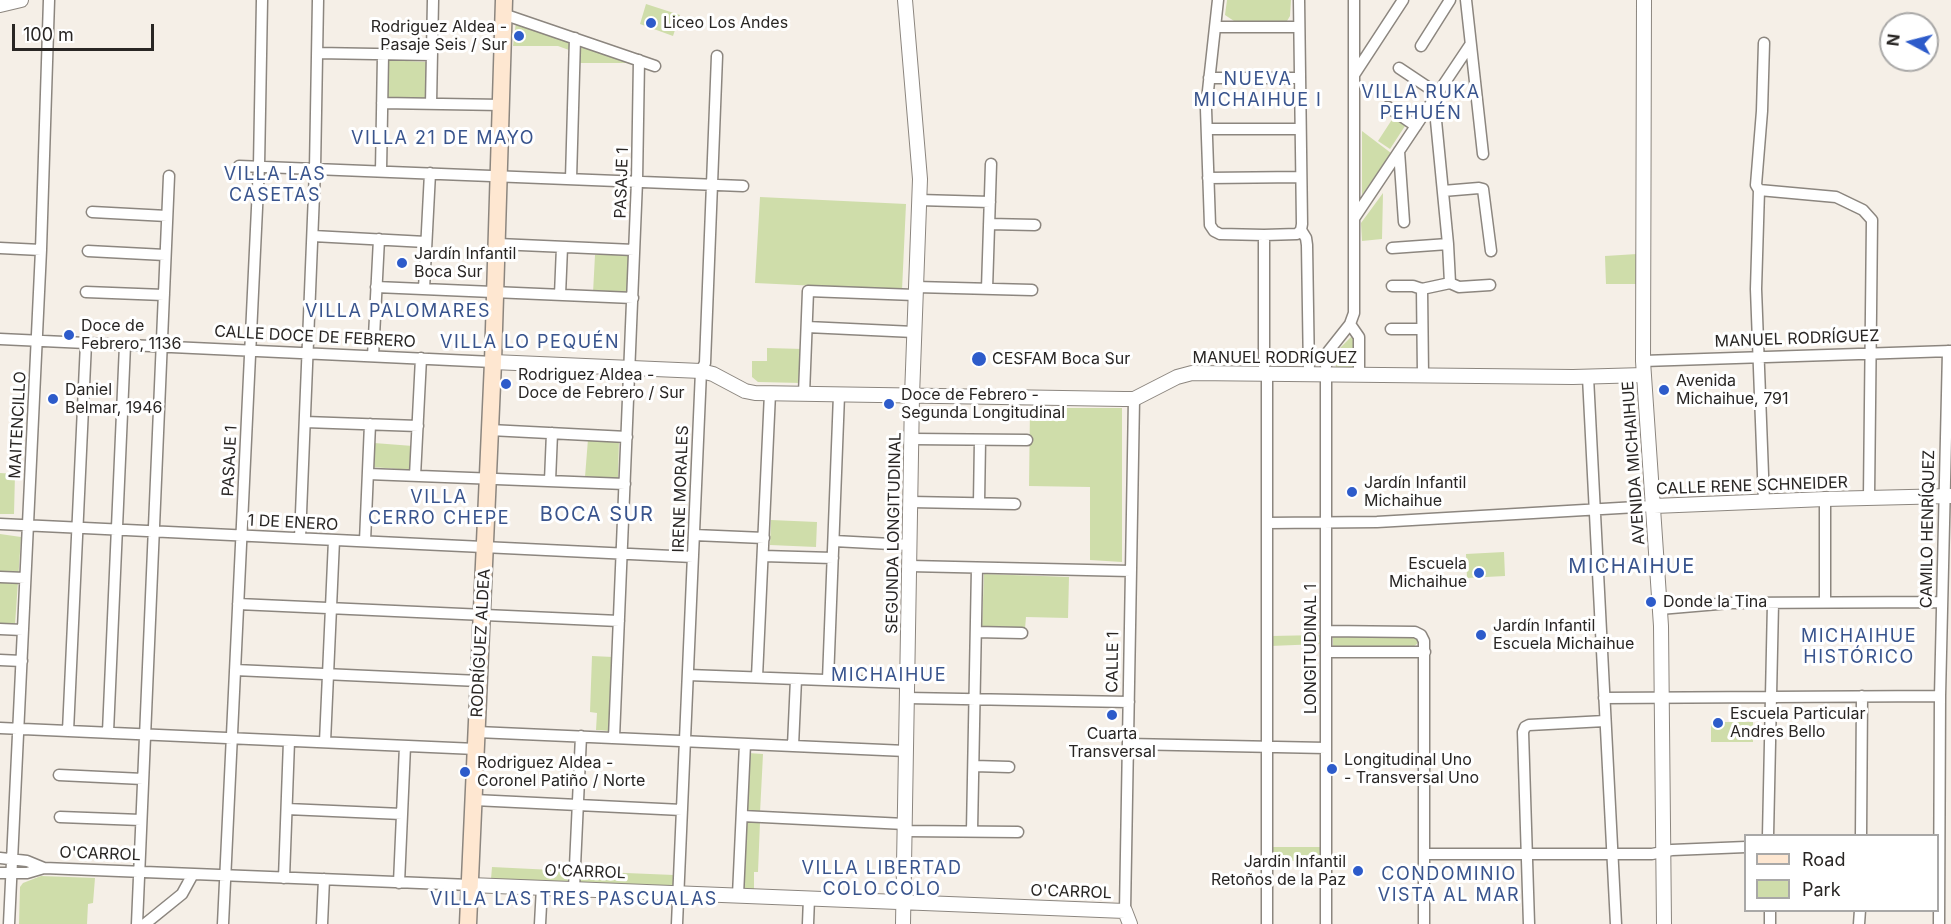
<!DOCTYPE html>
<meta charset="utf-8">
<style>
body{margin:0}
#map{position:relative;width:1951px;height:924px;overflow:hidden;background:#f5efe7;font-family:Inter,sans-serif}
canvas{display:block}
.legend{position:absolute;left:1744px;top:834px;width:195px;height:78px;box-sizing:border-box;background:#fff;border:2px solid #a9a8a7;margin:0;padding:8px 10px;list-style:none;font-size:18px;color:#292624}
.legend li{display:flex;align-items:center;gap:12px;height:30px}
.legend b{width:30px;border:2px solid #a9a8a7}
.north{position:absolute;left:1879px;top:12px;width:60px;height:60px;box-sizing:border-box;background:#fff;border:2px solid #a9a8a7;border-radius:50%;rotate:277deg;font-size:16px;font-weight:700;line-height:24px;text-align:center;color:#292624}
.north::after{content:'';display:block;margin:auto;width:21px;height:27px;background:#2d5bca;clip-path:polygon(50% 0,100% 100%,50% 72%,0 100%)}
.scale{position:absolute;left:12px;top:24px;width:142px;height:27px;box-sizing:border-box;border:3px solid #292624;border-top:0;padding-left:8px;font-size:18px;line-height:21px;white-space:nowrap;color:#292624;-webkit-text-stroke:4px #fff;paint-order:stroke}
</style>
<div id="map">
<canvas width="1951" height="924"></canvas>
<ul class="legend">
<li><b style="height:8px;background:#fee7d1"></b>Road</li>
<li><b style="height:16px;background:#cfddaa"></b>Park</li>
</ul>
<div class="north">N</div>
<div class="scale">100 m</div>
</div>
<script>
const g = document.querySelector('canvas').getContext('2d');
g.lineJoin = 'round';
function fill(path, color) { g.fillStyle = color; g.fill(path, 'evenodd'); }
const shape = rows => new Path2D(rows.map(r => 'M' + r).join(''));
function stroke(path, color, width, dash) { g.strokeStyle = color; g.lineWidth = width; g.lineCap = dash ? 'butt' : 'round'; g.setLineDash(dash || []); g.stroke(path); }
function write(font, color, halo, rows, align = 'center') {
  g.font = font + ' Inter,sans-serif'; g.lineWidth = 6; g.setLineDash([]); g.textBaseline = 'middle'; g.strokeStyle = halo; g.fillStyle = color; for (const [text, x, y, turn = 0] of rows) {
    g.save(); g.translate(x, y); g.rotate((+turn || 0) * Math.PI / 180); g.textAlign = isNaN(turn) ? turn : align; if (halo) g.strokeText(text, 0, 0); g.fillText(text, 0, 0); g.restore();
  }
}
fill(shape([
 [1227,0,1291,0,1290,16,1287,21,1234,21,1225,15],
 [646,4,680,15,673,36,640,24],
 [516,22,569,41,569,50,558,46,513,46],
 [579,45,631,63,579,63],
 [387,60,427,62,426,99,385,99],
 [1393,118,1405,126,1390,149,1378,141],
 [1362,131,1391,153,1362,195],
 [1383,193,1382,239,1362,241,1361,223],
 [760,197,906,204,902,290,755,283],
 [627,254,631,257,630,294,593,293,595,255],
 [1637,254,1637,284,1606,284,1605,256],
 [1352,336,1356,338,1356,367,1336,368,1335,353],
 [767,348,803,349,802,383,758,382,752,377,752,361,767,361],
 [1030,408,1122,408,1122,562,1090,560,1090,487,1029,486],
 [588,439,619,439,618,478,585,477],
 [374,443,413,446,412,470,372,467],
 [0,473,15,474,14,514,0,514],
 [771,520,817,522,816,547,770,545],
 [0,534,21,537,15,625,0,624],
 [1504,552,1505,576,1467,578,1466,554],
 [984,574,1069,577,1068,618,1026,617,1025,629,982,628],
 [1320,635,1320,644,1270,646,1271,636],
 [1333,636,1412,636,1417,638,1418,643,1413,647,1333,648],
 [592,656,613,657,610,731,596,730,597,713,590,712],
 [1711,722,1753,722,1753,742,1711,742],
 [748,753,763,754,760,813,746,812],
 [745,821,760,822,758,872,754,872,754,890,742,890],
 [1272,847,1320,847,1320,861,1272,861],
 [492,867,573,871,572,883,491,879],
 [578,871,674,875,674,887,578,883],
 [41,876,95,878,93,903,88,904,87,924,19,924,20,887,23,883]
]), '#cfddaa');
const minor = shape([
 [1218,0,1206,109,1210,225,1214,231,1220,234,1264,235,1297,234,1301,230,1302,224,1299,0],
 [1466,0,1483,154],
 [503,14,655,66],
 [1215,27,1299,27],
 [1421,46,1450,0],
 [317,53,432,55],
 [1399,68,1438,94],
 [1354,75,1403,0],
 [1209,78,1300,78],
 [1434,100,1448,244,1450,283],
 [382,103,502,105],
 [431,104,433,0],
 [1388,107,1416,126],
 [1207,129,1300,129],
 [1399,151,1404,222],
 [239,166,743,186],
 [381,171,383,55],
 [1208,178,1301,177],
 [571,179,575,38],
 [1759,190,1836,197,1863,210,1872,220,1869,497],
 [1443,191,1479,188,1483,189,1491,251],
 [919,200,990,202],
 [92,212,167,216],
 [1355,217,1470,45],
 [989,224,1035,225],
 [1301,230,1306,238,1307,245,1309,374],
 [313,236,426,242],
 [498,244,634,250],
 [0,248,41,250],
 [1392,248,1448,244],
 [88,251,165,255],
 [1392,286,1413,286,1422,289],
 [376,287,633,298],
 [916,287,1032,290],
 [424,289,430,173],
 [987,289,991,164],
 [1422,289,1423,375],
 [1422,289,1450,283,1459,287,1490,285],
 [86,292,164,295],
 [560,295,562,247],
 [1350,324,1359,337,1359,375],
 [807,327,914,332],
 [1391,329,1422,329],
 [0,339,493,362],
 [373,356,379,239],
 [1643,361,1951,351],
 [1326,366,1327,353,1350,324,1354,313,1354,0],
 [1264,373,1264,235],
 [1326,374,1326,924],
 [1588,377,1616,924],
 [804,394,808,291,915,295],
 [305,422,418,426],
 [490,430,627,437],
 [912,439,1027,440],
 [368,474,625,484],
 [415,476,421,358],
 [550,481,552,433],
 [1764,501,1756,289,1759,190,1756,185,1762,111,1764,43],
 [911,502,1015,504],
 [979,503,980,440],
 [1267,523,1377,522,1654,506],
 [0,524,693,557],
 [694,535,764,538],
 [300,538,315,169,318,0],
 [365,541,370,424],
 [834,541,910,545],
 [763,556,833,558],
 [910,566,1131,571],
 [0,577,25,578],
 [1825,602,1825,499],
 [238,604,619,621],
 [1660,609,1730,603,1942,602],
 [0,629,23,630],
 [1326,631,1415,632,1421,635,1424,641,1424,924],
 [976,632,1022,633],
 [1326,652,1425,652],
 [0,660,22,661],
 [235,670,479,681],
 [688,675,907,683],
 [757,677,770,393],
 [828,680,839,395],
 [907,698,1129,702],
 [1604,698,1940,696],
 [0,728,476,749],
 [68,731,86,343],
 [108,732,125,345],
 [477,732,906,751],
 [614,738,637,181,639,60],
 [325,742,334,540],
 [1128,744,1326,748],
 [793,746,796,679],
 [974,766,1009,767],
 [59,775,143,779],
 [474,800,682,810],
 [287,809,402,814],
 [742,816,905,824],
 [60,817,141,820],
 [905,831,1018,832],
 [972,831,977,568],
 [1768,836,1773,603],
 [1861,836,1862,696],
 [1425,854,1652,854,1672,850,1746,847],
 [0,858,27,861,44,868],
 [0,873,27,873,44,868,470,885],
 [284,878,289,741],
 [399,883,405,746],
 [574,888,581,736],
 [738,895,745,744],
 [1770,910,1770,924],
 [1125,911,1134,399],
 [9,924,41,250,49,0],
 [137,924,169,176],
 [145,924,182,894,193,874],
 [223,924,259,166,262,0],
 [322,924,324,879],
 [540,924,542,887],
 [677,924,701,371,705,363,717,56],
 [808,924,809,898],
 [1267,924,1267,373],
 [1529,924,1523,732,1525,727,1529,725,1605,721],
 [1859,924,1860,910],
 [1939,924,1940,696,1948,351]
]);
const tertiary = shape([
 [1644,0,1643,361,1661,626,1664,924],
 [0,5,21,0],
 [493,362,701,371,713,374,745,391,755,393,1124,399,1134,399,1177,377,1192,373,1573,377,1644,375],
 [1654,506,1825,499,1951,496],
 [470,885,1125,911,1130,924],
 [903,924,912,396,920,179,905,0]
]);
const secondary = shape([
 [468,924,493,362,504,0]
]);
stroke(minor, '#8c867f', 13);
stroke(tertiary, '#8c867f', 16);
stroke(secondary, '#8c867f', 19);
stroke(minor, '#fff', 10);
stroke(tertiary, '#fff', 14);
stroke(secondary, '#fee7d1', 16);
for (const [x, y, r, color] of [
 [651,23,6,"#2d5bca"],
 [519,36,6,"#2d5bca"],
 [402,263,6,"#2d5bca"],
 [69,335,6,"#2d5bca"],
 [979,359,8,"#2d5bca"],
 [506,384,6,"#2d5bca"],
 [1664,390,6,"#2d5bca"],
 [53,399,6,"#2d5bca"],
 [889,404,6,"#2d5bca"],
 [1352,492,6,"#2d5bca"],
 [1479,573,6,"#2d5bca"],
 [1651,602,6,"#2d5bca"],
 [1481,635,6,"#2d5bca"],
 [1112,715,6,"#2d5bca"],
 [1718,723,6,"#2d5bca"],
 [1332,769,6,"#2d5bca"],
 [465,772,6,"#2d5bca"],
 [1358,871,6,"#2d5bca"]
]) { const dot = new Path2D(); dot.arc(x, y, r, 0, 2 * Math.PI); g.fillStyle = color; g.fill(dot); stroke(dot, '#fff', 2); }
write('16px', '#292624', '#fff', [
 ["Liceo Los Andes",663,23],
 ["Rodriguez Aldea -",507,27,"right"],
 ["Pasaje Seis / Sur",507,45,"right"],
 ["Jardín Infantil",414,254],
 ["Boca Sur",414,272],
 ["Doce de",81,326],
 ["Febrero, 1136",81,344],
 ["CESFAM Boca Sur",992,359],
 ["Rodriguez Aldea -",518,375],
 ["Doce de Febrero / Sur",518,393],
 ["Avenida",1676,381],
 ["Michaihue, 791",1676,399],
 ["Daniel",65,390],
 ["Belmar, 1946",65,408],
 ["Doce de Febrero -",901,395],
 ["Segunda Longitudinal",901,413],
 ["Jardín Infantil",1364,483],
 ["Michaihue",1364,501],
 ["Escuela",1467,564,"right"],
 ["Michaihue",1467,582,"right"],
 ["Donde la Tina",1663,602],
 ["Jardín Infantil",1493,626],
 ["Escuela Michaihue",1493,644],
 ["Escuela Particular",1730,714],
 ["Andres Bello",1730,732],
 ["Cuarta",1112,734,"center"],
 ["Transversal",1112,752,"center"],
 ["Longitudinal Uno",1344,760],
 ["- Transversal Uno",1344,778],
 ["Rodriguez Aldea -",477,763],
 ["Coronel Patiño / Norte",477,781],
 ["Jardin Infantil",1346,862,"right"],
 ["Retoños de la Paz",1346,880,"right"]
], 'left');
write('16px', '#292624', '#fff', [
 ["PASAJE 1",622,183,-88],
 ["CALLE DOCE DE FEBRERO",315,337,3],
 ["MANUEL RODRÍGUEZ",1797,339,-2],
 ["MANUEL RODRÍGUEZ",1275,358],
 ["MAITENCILLO",18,425,-87],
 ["PASAJE 1",230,461,-87],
 ["AVENIDA MICHAIHUE",1634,463,-94],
 ["CALLE RENE SCHNEIDER",1752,486,-2],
 ["IRENE MORALES",681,489,-88],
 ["1 DE ENERO",293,523,3],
 ["CAMILO HENRÍQUEZ",1928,529,-89],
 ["SEGUNDA LONGITUDINAL",894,533,-89],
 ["RODRÍGUEZ ALDEA",481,643,-87],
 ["LONGITUDINAL 1",1311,649,-90],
 ["CALLE 1",1113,662,-89],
 ["O'CARROL",100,854,2],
 ["O'CARROL",585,872,2],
 ["O'CARROL",1071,892,2]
]);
g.letterSpacing = '1.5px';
write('18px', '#39548d', '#fff', [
 ["NUEVA",1258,80],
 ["MICHAIHUE I",1258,101],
 ["VILLA RUKA",1421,93],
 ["PEHUÉN",1421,114],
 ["VILLA 21 DE MAYO",443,139],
 ["VILLA LAS",275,175],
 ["CASETAS",275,196],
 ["VILLA PALOMARES",398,312],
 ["VILLA LO PEQUÉN",530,343],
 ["VILLA",439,498],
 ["CERRO CHEPE",439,519],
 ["MICHAIHUE",1859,637],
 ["HISTÓRICO",1859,658],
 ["MICHAIHUE",889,676],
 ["VILLA LIBERTAD",882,869],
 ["COLO COLO",882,890],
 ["CONDOMINIO",1449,875],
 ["VISTA AL MAR",1449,896],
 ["VILLA LAS TRES PASCUALAS",574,900]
]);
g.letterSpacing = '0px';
g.letterSpacing = '1.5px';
write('20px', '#39548d', '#fff', [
 ["BOCA SUR",597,515],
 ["MICHAIHUE",1632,567]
]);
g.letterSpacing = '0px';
</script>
